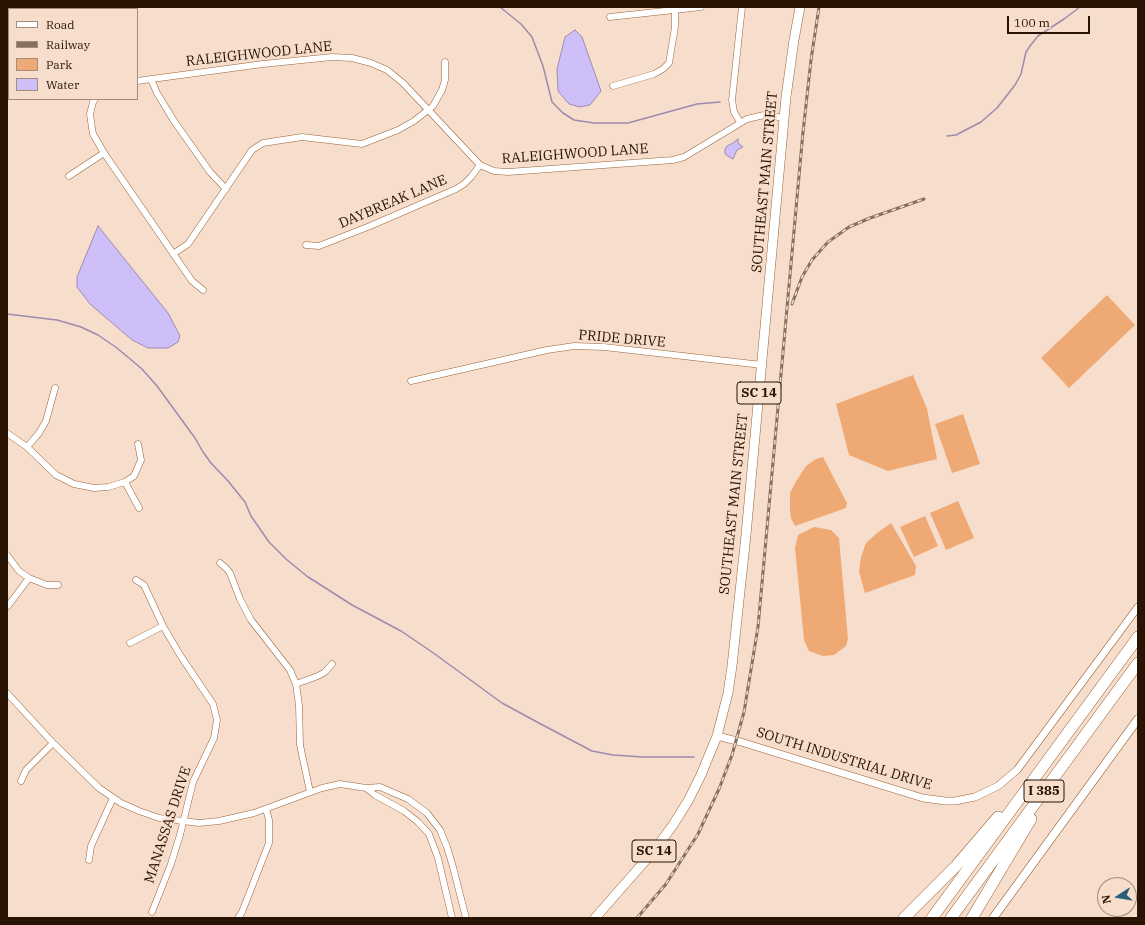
<!DOCTYPE html>
<style>
body{margin:0}
#map{position:relative;width:1145px;height:925px;overflow:hidden;background:#f7ddcb;font-family:"IBM Plex Serif",serif}
canvas{display:block}
.frame{position:absolute;inset:0;border:8px solid #291302;pointer-events:none}
.legend{position:absolute;left:8px;top:8px;width:130px;height:92px;box-sizing:border-box;background:#f7ddcb;border:1px solid #a58c7b;margin:0;padding:5px 7px;list-style:none;font-size:12px;color:#291302}
.legend li{display:flex;align-items:center;gap:8px;height:20px}
.legend b{width:20px;border:1px solid #a58c7b}
.north{position:absolute;left:1097px;top:877px;width:40px;height:40px;box-sizing:border-box;background:#f7ddcb;border:1px solid #a58c7b;border-radius:50%;rotate:258deg;font-size:11px;font-weight:700;line-height:16px;text-align:center;color:#291302}
.north::after{content:'';display:block;margin:auto;width:14px;height:18px;background:#2c5e7b;clip-path:polygon(50% 0,100% 100%,50% 72%,0 100%)}
.scale{position:absolute;left:1007px;top:16px;width:83px;height:18px;box-sizing:border-box;border:2px solid #291302;border-top:0;padding-left:5px;font-size:12px;line-height:14px;white-space:nowrap;color:#291302;-webkit-text-stroke:3px #f7ddcb;paint-order:stroke}
</style>
<div id="map">
<canvas width="1145" height="925"></canvas>
<div class="frame"></div>
<ul class="legend">
<li><b style="height:5px;background:#fff"></b>Road</li>
<li><b style="height:5px;background:#876f5e"></b>Railway</li>
<li><b style="height:11px;background:#efa974"></b>Park</li>
<li><b style="height:11px;background:#cfbff9"></b>Water</li>
</ul>
<div class="north">N</div>
<div class="scale">100 m</div>
</div>
<script>
const g = document.querySelector('canvas').getContext('2d');
g.lineJoin = 'round';
function fill(path, color) { g.fillStyle = color; g.fill(path, 'evenodd'); }
const shape = rows => new Path2D(rows.map(r => 'M' + r).join(''));
function stroke(path, color, width, dash) { g.strokeStyle = color; g.lineWidth = width; g.lineCap = dash ? 'butt' : 'round'; g.setLineDash(dash || []); g.stroke(path); }
function write(font, color, halo, rows, align = 'center') {
  g.font = font + ' "IBM Plex Serif",serif'; g.lineWidth = 4; g.setLineDash([]); g.textBaseline = 'middle'; g.strokeStyle = halo; g.fillStyle = color; for (const [text, x, y, turn = 0] of rows) {
    g.save(); g.translate(x, y); g.rotate((+turn || 0) * Math.PI / 180); g.textAlign = isNaN(turn) ? turn : align; if (halo) g.strokeText(text, 0, 0); g.fillText(text, 0, 0); g.restore();
  }
}
fill(shape([
 [1107,295,1135,325,1069,388,1041,358],
 [913,375,927,409,937,459,888,471,849,455,836,404],
 [963,414,980,464,952,473,935,424],
 [823,457,847,503,846,508,795,526,791,518,790,509,790,493,795,483,806,466,816,459],
 [958,501,974,538,946,550,930,513],
 [925,516,938,546,914,557,900,527],
 [891,523,916,566,915,575,865,593,859,572,861,557,866,543,877,533],
 [814,527,831,530,839,538,848,639,846,646,834,655,823,656,809,651,804,640,795,548,798,535]
]), '#efa974');
const water = shape([
 [575,30,582,37,601,91,590,105,580,107,569,104,558,91,557,69,565,37,575,30],
 [738,139,738,143,743,147,737,150,733,159,731,158,725,154,725,149,727,146,733,143,738,139],
 [98,226,168,313,180,336,178,342,168,348,148,348,132,340,90,304,77,287,77,277,98,226]
]);
fill(water, '#cfbff9');
stroke(water, '#9d8baf', 1);
stroke(shape([
 [500,7,521,24,532,37,543,66,552,102,563,113,574,120,594,123,628,123,697,104,720,102],
 [947,136,956,135,981,122,997,108,1015,85,1021,74,1026,52,1030,46,1038,36,1064,19,1080,7],
 [7,314,57,320,81,327,98,335,117,348,142,369,157,386,195,438,203,452,211,463,228,481,245,502,251,516,269,542,286,559,308,577,324,587,352,605,401,631,432,652,502,703,537,722,592,751,613,755,643,757,694,757],
 [795,749,817,752,850,758]
]), '#9d8baf', 1.5);
const minor = shape([
 [91,9,91,7],
 [610,17,701,7],
 [151,79,157,93,174,121,210,172,226,189],
 [137,81,263,64,332,57,352,58,371,63,387,70,403,83,480,165,494,171,508,172,673,160,684,157,747,119,764,115,785,118],
 [613,86,654,74,663,69,669,63,675,27,675,10],
 [95,99,93,102,90,114,92,128,93,134,104,153,192,281,203,290],
 [740,122,734,112,732,100,742,7],
 [69,176,104,153],
 [306,245,319,246,370,226,456,189,464,184,471,177,480,165],
 [173,254,188,244,252,150,263,143,302,137,362,144,398,130,414,121,433,106,442,90,445,80,445,62],
 [411,381,547,350,574,346,604,347,762,365],
 [7,433,27,447,56,475,74,484,94,488,108,487,125,482,134,476,141,460,138,444],
 [27,447,39,433,46,421,55,388],
 [125,482,139,508],
 [7,555,19,571,29,578,47,585,58,585],
 [220,563,226,568,230,573,240,599,251,620,290,670,296,684,299,705,300,745,310,792],
 [136,580,144,585,163,626,180,655,213,704,217,720,214,738,193,782,180,835,171,864,152,912],
 [8,606,29,578],
 [130,643,163,626],
 [296,684,318,676,325,672,332,664],
 [7,693,53,743,99,788,121,803,139,811,159,818,199,823,219,821,254,813,322,788,340,784,366,788,380,787,408,799,427,813,440,830,447,847,453,867,466,918],
 [21,781,26,770,53,743],
 [366,788,375,795,404,811,418,822,429,834,438,858,452,918],
 [89,860,91,846,113,798],
 [238,918,242,912,269,843,269,820,266,809]
]);
const tertiary = shape([
 [717,736,741,742,923,798,945,801,955,801,975,797,998,786,1017,770,1138,607]
]);
const secondary = shape([
 [993,918,1138,719]
]);
const primary = shape([
 [595,918,653,852,673,825,688,801,701,775,717,736,728,693,732,666,746,535,786,97,794,40,800,7]
]);
const motorway = shape([
 [904,918,956,866,998,817],
 [932,918,1138,637],
 [951,918,1138,663],
 [972,918,1031,819]
]);
stroke(minor, '#9b6335', 7);
stroke(tertiary, '#9b6335', 8);
stroke(secondary, '#9b6335', 9);
stroke(primary, '#9b6335', 10);
stroke(motorway, '#9b6335', 12);
stroke(minor, '#fff', 6);
stroke(tertiary, '#fff', 7);
stroke(secondary, '#fff', 8);
stroke(primary, '#fff', 9);
stroke(motorway, '#fff', 11);
const rail = shape([
 [792,304,802,277,812,260,828,242,849,227,870,218,924,199],
 [637,918,666,884,698,834,719,789,732,755,744,712,758,627,803,132,811,60,819,7]
]);
stroke(rail, '#876f5e', 3);
stroke(rail, '#f7ddcb', 1.5, [4.5]);
for (const [x, y, w] of [
 [759,393,44],
 [1044,791,40],
 [654,851,44]
]) { const box = new Path2D(); box.roundRect(x - w / 2, y - 11, w, 22, 3); g.fillStyle = '#f7ddcb'; g.fill(box); stroke(box, '#291302', 1); }
write('bold 13px', '#291302', null, [
 ["SC 14",759,393],
 ["I 385",1044,791],
 ["SC 14",654,851]
]);
write('14px', '#291302', '#f7ddcb', [
 ["RALEIGHWOOD LANE",259,54,-6],
 ["RALEIGHWOOD LANE",575,154,-4],
 ["SOUTHEAST MAIN STREET",765,182,-85],
 ["DAYBREAK LANE",393,202,-23],
 ["PRIDE DRIVE",622,339,5],
 ["SOUTHEAST MAIN STREET",734,504,-84],
 ["SOUTH INDUSTRIAL DRIVE",844,759,17],
 ["MANASSAS DRIVE",168,825,-72]
]);
</script>
